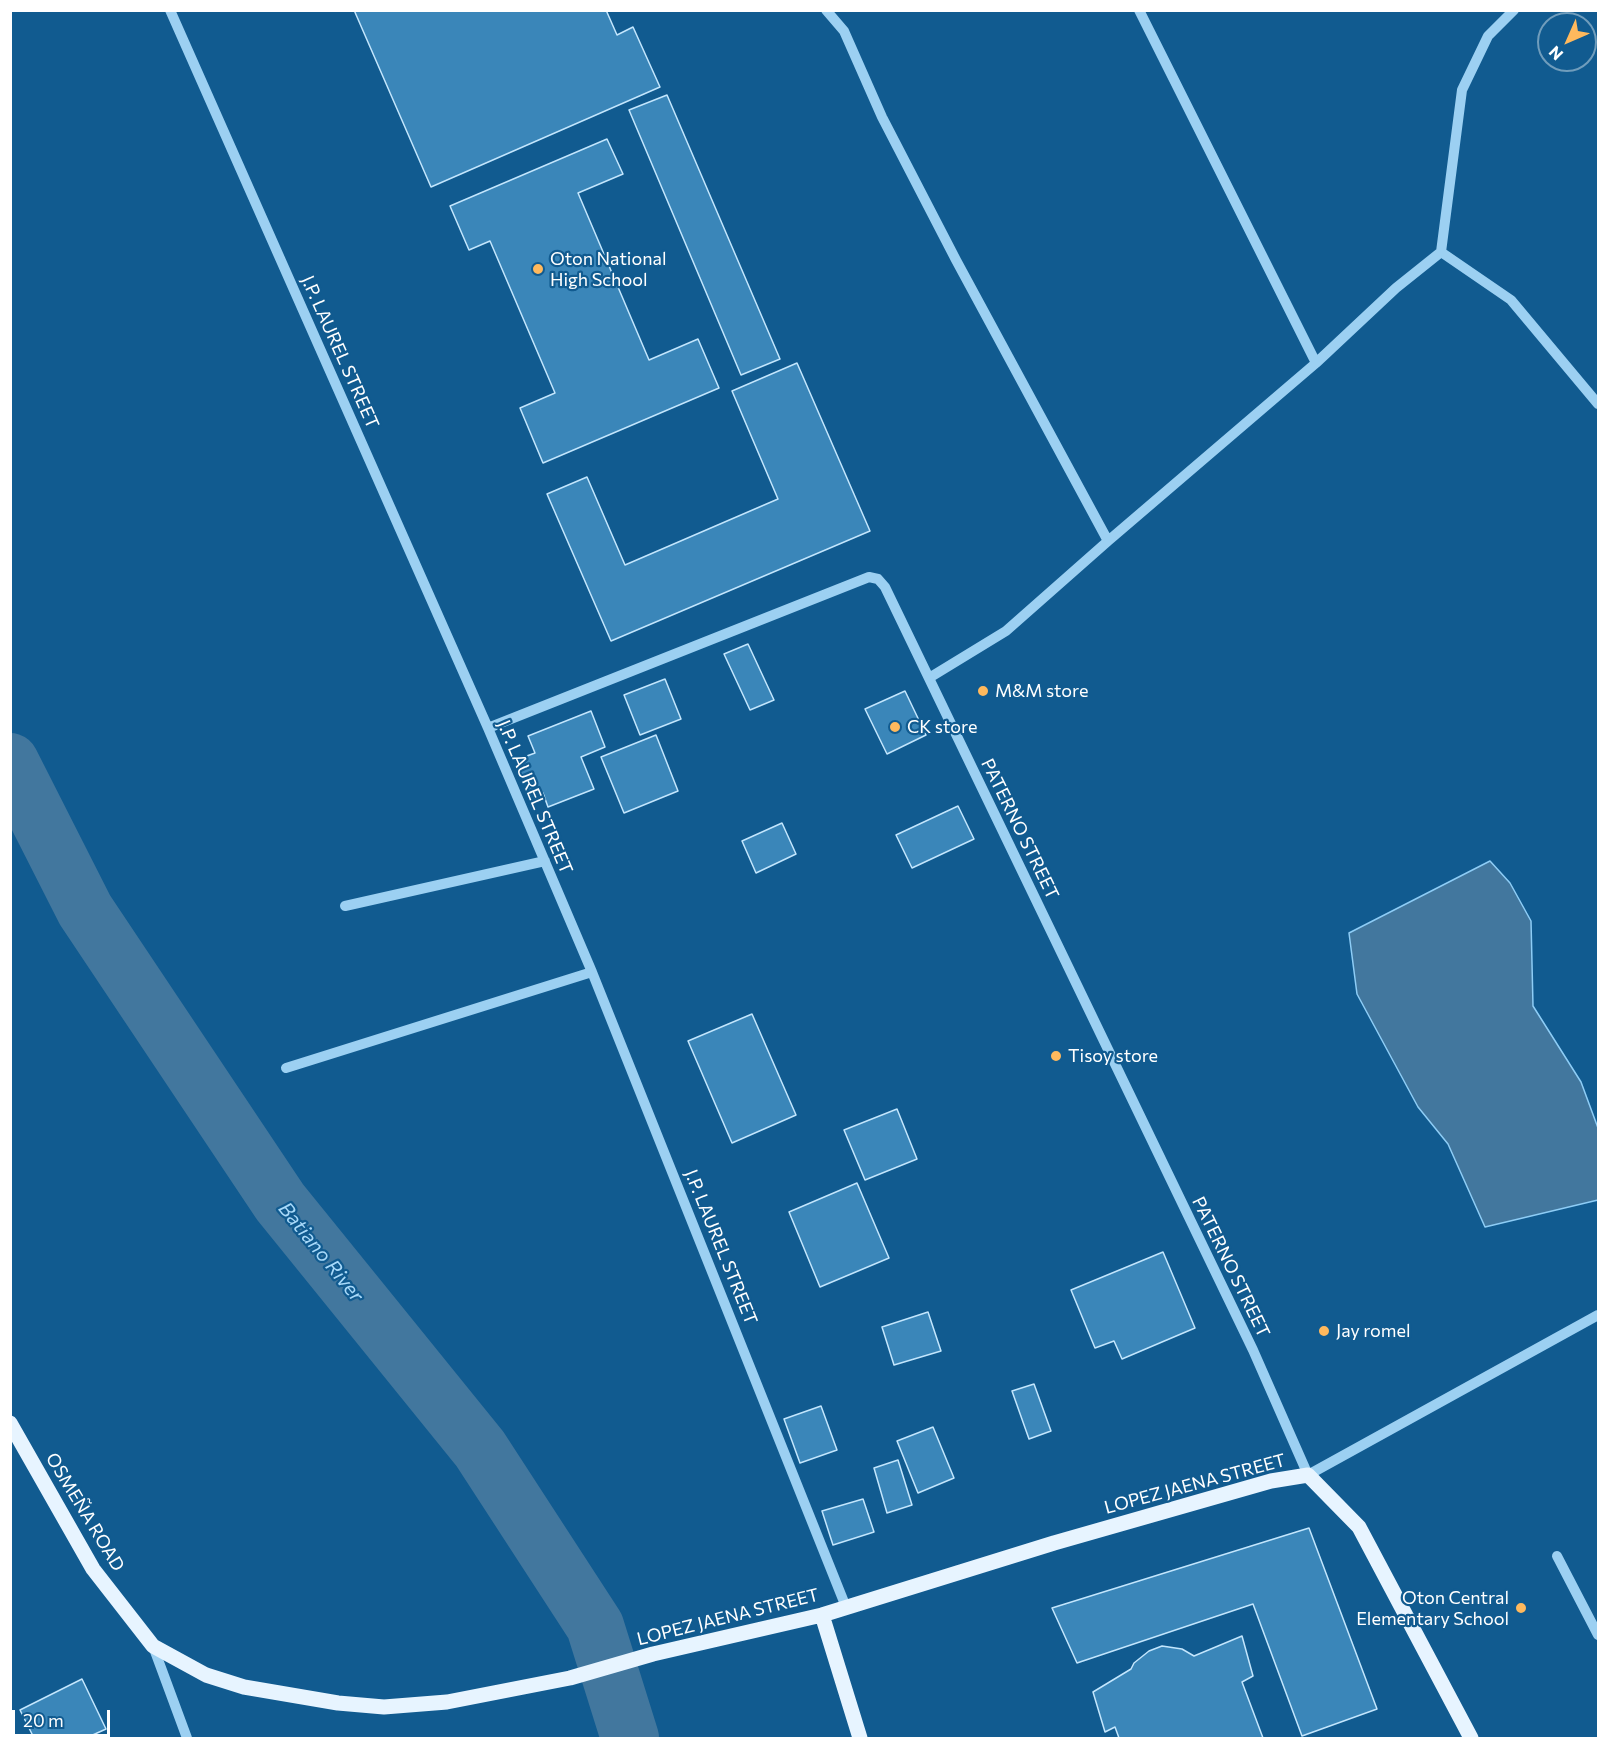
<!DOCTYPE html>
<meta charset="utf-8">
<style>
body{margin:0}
#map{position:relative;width:1609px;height:1749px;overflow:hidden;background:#115b90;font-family:Commissioner,sans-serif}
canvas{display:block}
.frame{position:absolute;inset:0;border:12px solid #fff;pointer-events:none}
.north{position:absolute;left:1537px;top:12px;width:60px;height:60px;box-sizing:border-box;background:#115b90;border:2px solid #709dbc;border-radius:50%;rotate:225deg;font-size:16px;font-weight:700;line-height:24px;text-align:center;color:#fff}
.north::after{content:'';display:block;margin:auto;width:21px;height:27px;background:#ffb95d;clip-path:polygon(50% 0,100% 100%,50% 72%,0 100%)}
.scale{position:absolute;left:12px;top:1710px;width:98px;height:27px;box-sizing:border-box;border:3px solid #fff;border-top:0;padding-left:8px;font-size:18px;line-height:21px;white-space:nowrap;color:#fff;-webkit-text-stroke:4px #115b90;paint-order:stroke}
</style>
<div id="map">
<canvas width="1609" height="1749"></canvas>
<div class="frame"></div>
<div class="north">N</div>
<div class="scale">20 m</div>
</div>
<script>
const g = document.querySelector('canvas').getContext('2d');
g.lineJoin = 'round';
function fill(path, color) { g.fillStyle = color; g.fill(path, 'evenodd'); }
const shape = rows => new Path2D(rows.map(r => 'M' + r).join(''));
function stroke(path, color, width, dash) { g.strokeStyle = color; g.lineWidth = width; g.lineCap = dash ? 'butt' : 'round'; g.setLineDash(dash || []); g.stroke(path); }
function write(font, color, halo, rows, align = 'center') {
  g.font = font + ' Commissioner,sans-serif'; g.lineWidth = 4.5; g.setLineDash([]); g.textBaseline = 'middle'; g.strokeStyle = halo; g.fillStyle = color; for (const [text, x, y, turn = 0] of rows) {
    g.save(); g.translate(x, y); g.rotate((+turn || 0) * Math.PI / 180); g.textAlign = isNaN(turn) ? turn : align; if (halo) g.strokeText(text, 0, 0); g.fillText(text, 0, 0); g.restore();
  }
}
const water = shape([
 [1490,861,1510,883,1531,921,1533,1006,1581,1082,1598,1128,1598,1200,1485,1227,1448,1144,1418,1107,1357,994,1349,933,1490,861]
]);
fill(water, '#42779e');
stroke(water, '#8ecdf6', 1.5);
stroke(shape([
 [10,762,85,910,280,1202,480,1449,595,1626,630,1738]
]), '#42779e', 58);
const building = shape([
 [354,10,606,10,617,35,633,27,660,87,431,187,354,10],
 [667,95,780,359,741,375,629,110,667,95],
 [607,139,623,174,578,193,649,360,698,339,719,388,543,463,520,408,555,393,490,241,469,250,450,206,607,139],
 [797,363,870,531,611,641,547,494,587,477,625,565,778,499,732,391,797,363],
 [748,644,774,700,750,710,724,654,748,644],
 [665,679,681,719,640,735,624,695,665,679],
 [905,691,926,735,887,754,865,709,905,691],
 [591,711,605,747,581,757,594,789,548,807,543,793,531,797,516,760,535,753,528,736,591,711],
 [656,735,678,791,624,813,601,757,656,735],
 [958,806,974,839,912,868,896,835,958,806],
 [782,823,796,854,756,873,742,841,782,823],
 [752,1014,796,1115,732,1143,688,1041,752,1014],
 [897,1109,917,1159,865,1180,844,1130,897,1109],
 [857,1183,889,1258,820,1287,789,1212,857,1183],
 [1163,1252,1195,1328,1122,1359,1114,1341,1095,1348,1071,1290,1163,1252],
 [928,1312,941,1351,894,1365,882,1327,928,1312],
 [1034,1384,1051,1431,1029,1439,1012,1391,1034,1384],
 [821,1406,837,1450,800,1463,784,1419,821,1406],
 [933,1427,954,1478,918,1493,897,1441,933,1427],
 [898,1460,912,1505,887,1513,874,1468,898,1460],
 [863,1499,874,1532,833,1545,822,1511,863,1499],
 [1309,1528,1377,1709,1302,1736,1253,1604,1077,1663,1052,1608,1309,1528],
 [1242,1636,1253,1676,1242,1682,1263,1738,1119,1738,1115,1727,1105,1732,1093,1692,1131,1669,1134,1663,1149,1651,1162,1646,1182,1649,1194,1656,1242,1636],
 [82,1679,106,1729,86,1738,34,1738,20,1710,82,1679]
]);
fill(building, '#3a86b9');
stroke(building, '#c3e6fd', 1.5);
stroke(shape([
 [170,10,488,728,592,972,846,1607],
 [826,10,844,31,882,117,956,260,1108,541],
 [1139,10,1316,363],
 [1441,252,1511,300,1598,404],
 [929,678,1006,631,1108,541,1316,363,1396,288,1441,252,1462,90,1488,36,1514,10],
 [488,728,869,577,878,579,885,587,1253,1350,1308,1475,1598,1315],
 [345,906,545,861],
 [286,1068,592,972],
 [1557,1556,1598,1635],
 [153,1646,187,1738]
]), '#9cd0f2', 10);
stroke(shape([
 [10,1423,93,1569,153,1646,206,1675,244,1687,338,1703,384,1707,447,1702,570,1678,653,1654,822,1615,1054,1543,1271,1481,1308,1475,1359,1527,1471,1738],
 [822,1615,860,1738]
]), '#e7f4ff', 15);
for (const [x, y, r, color] of [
 [538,269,6,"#ffb95d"],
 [983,691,6,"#ffb95d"],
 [895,727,6,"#ffb95d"],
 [1056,1056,6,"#ffb95d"],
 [1324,1331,6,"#ffb95d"],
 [1521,1608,6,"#ffb95d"]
]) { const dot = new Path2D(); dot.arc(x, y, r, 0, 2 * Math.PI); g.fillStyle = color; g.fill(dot); stroke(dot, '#115b90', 2); }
write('18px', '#fff', '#115b90', [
 ["Oton National",550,259],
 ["High School",550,280],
 ["M&M store",995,691],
 ["CK store",907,727],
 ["Tisoy store",1068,1056],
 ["Jay romel",1336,1331],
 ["Oton Central",1509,1598,"right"],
 ["Elementary School",1509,1619,"right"]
], 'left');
write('18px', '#fff', '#115b90', [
 ["J.P. LAUREL STREET",340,352,66],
 ["J.P. LAUREL STREET",535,797,67],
 ["PATERNO STREET",1020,829,64],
 ["J.P. LAUREL STREET",721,1247,68],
 ["PATERNO STREET",1231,1267,64],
 ["LOPEZ JAENA STREET",1195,1484,-15],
 ["OSMEÑA ROAD",85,1512,59],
 ["LOPEZ JAENA STREET",728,1617,-14]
]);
write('italic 20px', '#a8d9f9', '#115b90', [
 ["Batiano River",321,1252,51]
]);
</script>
